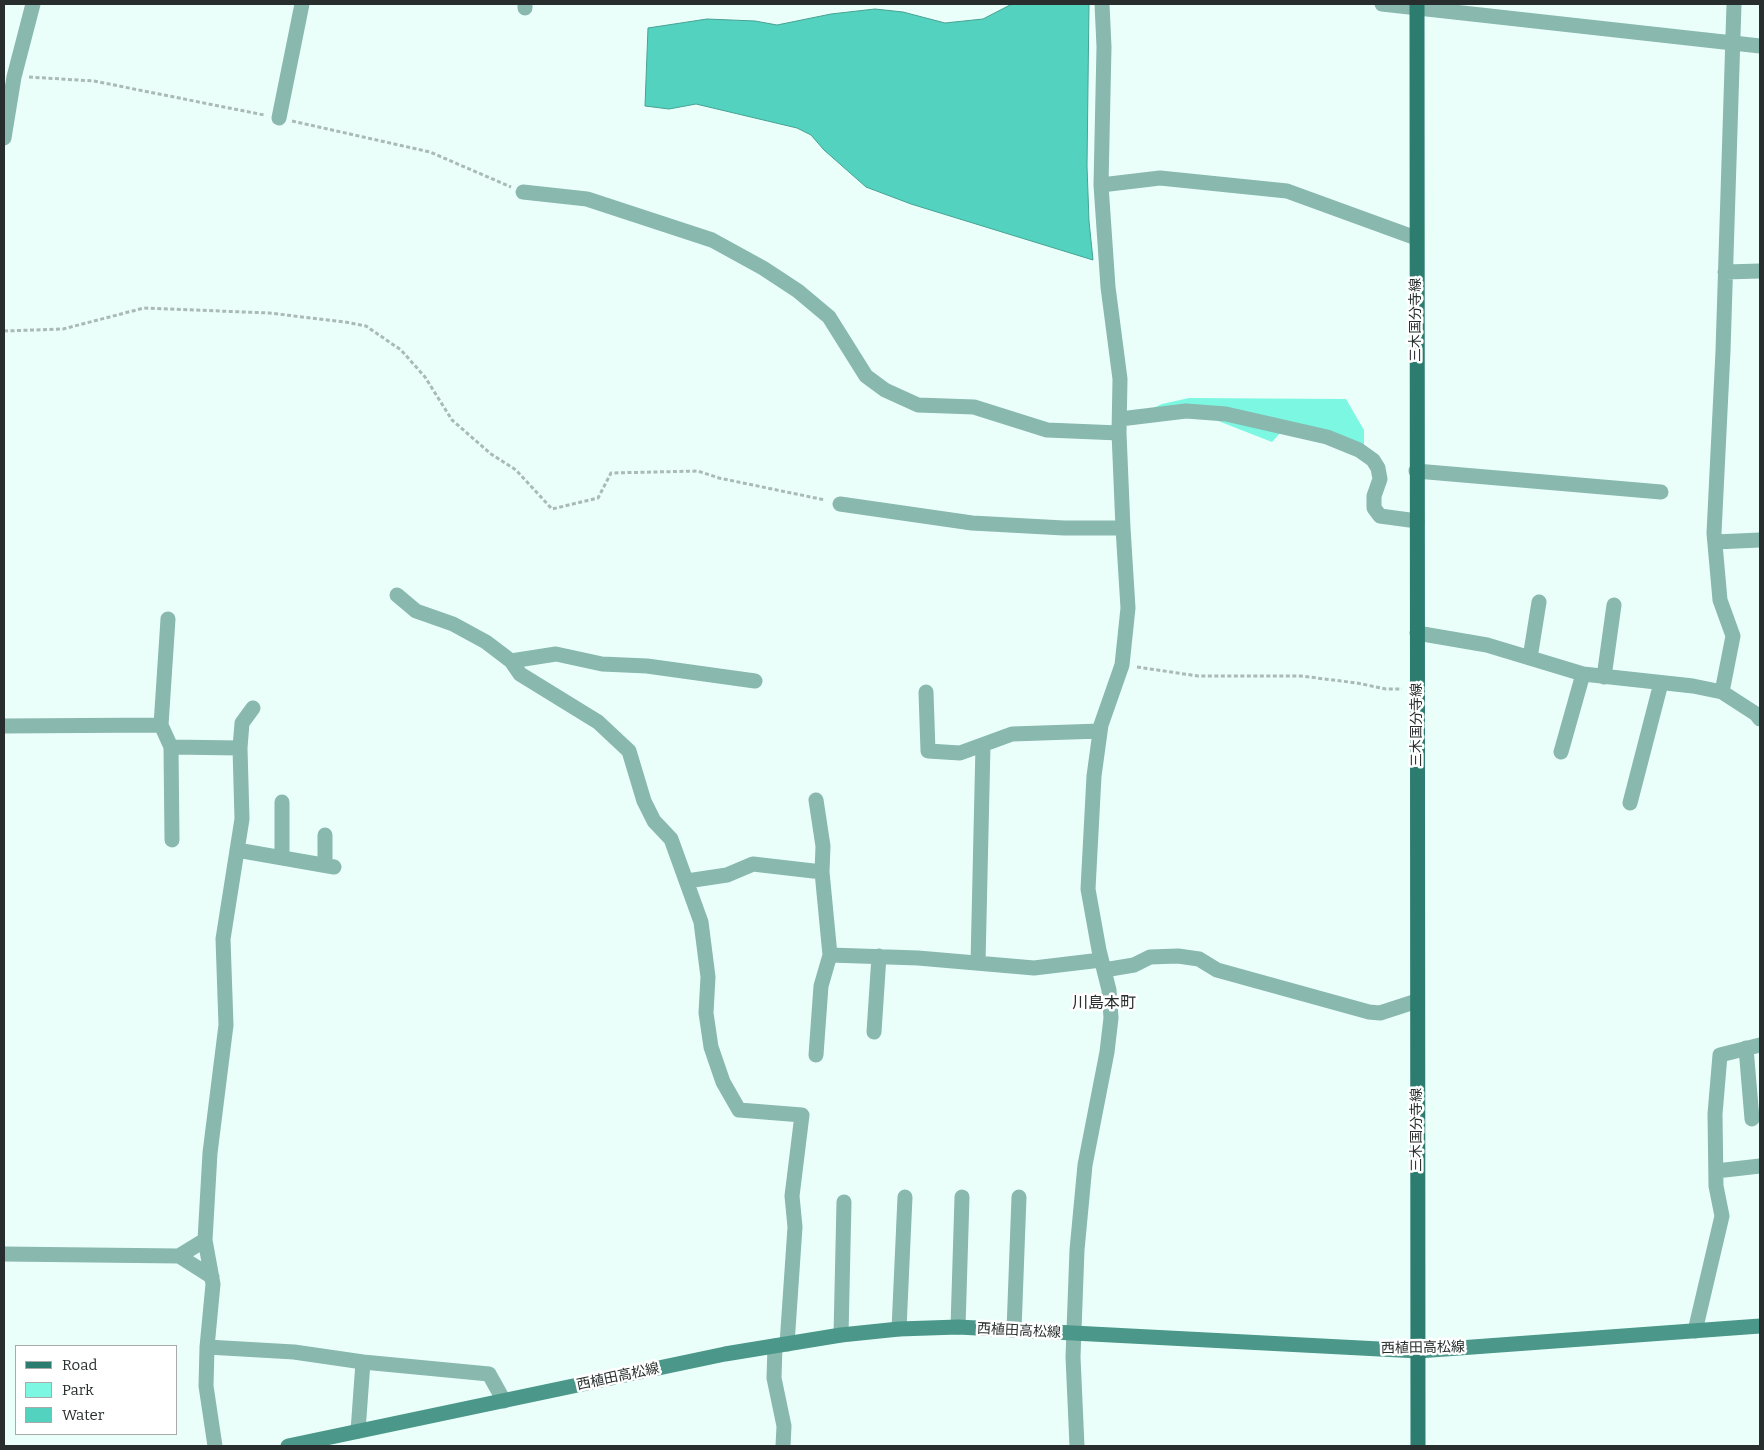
<!DOCTYPE html>
<meta charset="utf-8">
<style>
body{margin:0}
#map{position:relative;width:1764px;height:1450px;overflow:hidden;background:#ebfffa;font-family:Bitter,serif}
canvas{display:block}
.frame{position:absolute;inset:0;border:5px solid #272e2d;pointer-events:none}
.legend{position:absolute;left:15px;top:1345px;width:162px;height:90px;box-sizing:border-box;background:#fff;border:1px solid #a9abab;margin:0;padding:6px 9px;list-style:none;font-size:15px;color:#272e2d}
.legend li{display:flex;align-items:center;gap:10px;height:25px}
.legend b{width:25px;border:1px solid #a9abab}
</style>
<div id="map">
<canvas width="1764" height="1450"></canvas>
<div class="frame"></div>
<ul class="legend">
<li><b style="height:6px;background:#2d7c70"></b>Road</li>
<li><b style="height:14px;background:#7cf7e2"></b>Park</li>
<li><b style="height:14px;background:#53d3bf"></b>Water</li>
</ul>
</div>
<script>
const g = document.querySelector('canvas').getContext('2d');
g.lineJoin = 'round';
function fill(path, color) { g.fillStyle = color; g.fill(path, 'evenodd'); }
const shape = rows => new Path2D(rows.map(r => 'M' + r).join(''));
function stroke(path, color, width, dash) { g.strokeStyle = color; g.lineWidth = width; g.lineCap = dash ? 'butt' : 'round'; g.setLineDash(dash || []); g.stroke(path); }
function write(font, color, halo, rows, align = 'center') {
  g.font = font + ' Bitter,"Noto Sans JP",serif'; g.lineWidth = 5; g.setLineDash([]); g.textBaseline = 'middle'; g.strokeStyle = halo; g.fillStyle = color; for (const [text, x, y, turn = 0] of rows) {
    g.save(); g.translate(x, y); g.rotate((+turn || 0) * Math.PI / 180); g.textAlign = isNaN(turn) ? turn : align; if (halo) g.strokeText(text, 0, 0); g.fillText(text, 0, 0); g.restore();
  }
}
fill(shape([
 [1189,398,1346,399,1364,430,1364,448,1290,422,1272,442,1208,417,1142,413,1162,404]
]), '#7cf7e2');
const water = shape([
 [1012,4,1089,4,1087,166,1089,221,1093,260,911,204,866,187,824,150,811,135,797,128,696,104,669,109,645,106,648,28,707,19,755,21,777,25,831,14,875,9,903,12,945,23,983,19,1012,4]
]);
fill(water, '#53d3bf');
stroke(water, '#46a293', 1);
stroke(shape([
 [29,77,94,81,264,115],
 [292,121,430,152,511,187],
 [4,331,63,329,144,308,269,313,345,322,366,326,401,350,425,377,452,420,491,454,516,470,552,509,598,498,611,473,698,471,719,478,825,500],
 [1137,667,1198,676,1301,676,1357,683,1386,689,1402,689]
]), '#aabab6', 3, [4, 2.5]);
stroke(shape([
 [1382,4,1760,46],
 [525,8,525,4],
 [279,118,302,4],
 [4,138,14,77,33,4],
 [1101,185,1160,178,1287,191,1416,238],
 [523,192,587,199,712,240,763,268,798,291,829,317,866,376,885,390,918,405,974,407,1047,430,1119,433],
 [1725,272,1760,271],
 [1120,419,1186,411,1226,414,1327,437,1359,450,1373,460,1378,468,1380,479,1374,496,1374,508,1380,516,1417,521],
 [1416,471,1661,492],
 [840,504,972,523,1064,528,1123,528],
 [1715,542,1760,540],
 [397,595,416,611,453,624,486,642,511,661,520,674,598,722,629,751,644,801,654,821,671,839,701,922,708,977,706,1013,711,1047,723,1082,739,1110,802,1115,792,1196,795,1227,787,1344],
 [168,619,161,725,171,747,172,840],
 [1417,633,1487,645,1583,674,1693,686,1722,692,1756,714,1760,719],
 [1530,658,1539,602],
 [511,661,556,654,602,664,647,666,755,681],
 [1604,677,1614,605],
 [926,692,928,751,960,753,1012,734,1100,731],
 [1722,692,1733,636,1720,600,1714,533,1723,351,1734,4],
 [4,726,161,725],
 [171,747,240,748],
 [1561,752,1583,674],
 [282,802,282,858],
 [1630,803,1661,683],
 [325,835,325,865],
 [237,850,334,867],
 [687,881,727,875,753,864,822,872],
 [830,955,918,958,1034,968,1101,960],
 [978,963,983,745],
 [1104,970,1134,965,1150,957,1178,956,1199,959,1217,970,1369,1012,1380,1013,1417,1001],
 [874,1032,879,956],
 [1746,1048,1752,1119],
 [816,1055,821,986,830,955,822,872,823,846,816,800],
 [1716,1171,1760,1166],
 [4,1254,179,1256,212,1277],
 [179,1256,205,1240],
 [958,1327,962,1197],
 [899,1329,905,1197],
 [1014,1330,1019,1197],
 [1695,1331,1722,1216,1716,1186,1715,1114,1720,1055,1760,1045],
 [841,1335,844,1202],
 [775,1346,774,1378,784,1426,783,1446],
 [207,1347,294,1352,363,1362,489,1374,504,1401],
 [358,1431,363,1362],
 [215,1446,206,1386,207,1347,213,1284,205,1240,210,1153,226,1025,223,939,242,819,240,748,242,723,253,708],
 [1077,1446,1073,1357,1077,1250,1085,1165,1107,1052,1111,1018,1109,990,1099,950,1088,889,1094,776,1101,725,1122,665,1128,608,1123,528,1119,433,1120,379,1108,287,1101,185,1104,47,1102,4]
]), '#89b8af', 15);
stroke(shape([
 [288,1446,725,1354,841,1335,899,1329,958,1327,1418,1351,1760,1326]
]), '#4b988a', 15);
stroke(shape([
 [1417,4,1418,1446]
]), '#2d7c70', 15);
write('14px', '#272e2d', '#fff', [
 ["三木国分寺線",1416,320,-90],
 ["三木国分寺線",1417,725,-90],
 ["三木国分寺線",1417,1130,-90],
 ["西植田高松線",1019,1331,3],
 ["西植田高松線",1423,1348,-1],
 ["西植田高松線",618,1377,-12]
]);
write('16px', '#272e2d', '#fff', [
 ["川島本町",1104,1004]
]);
</script>
